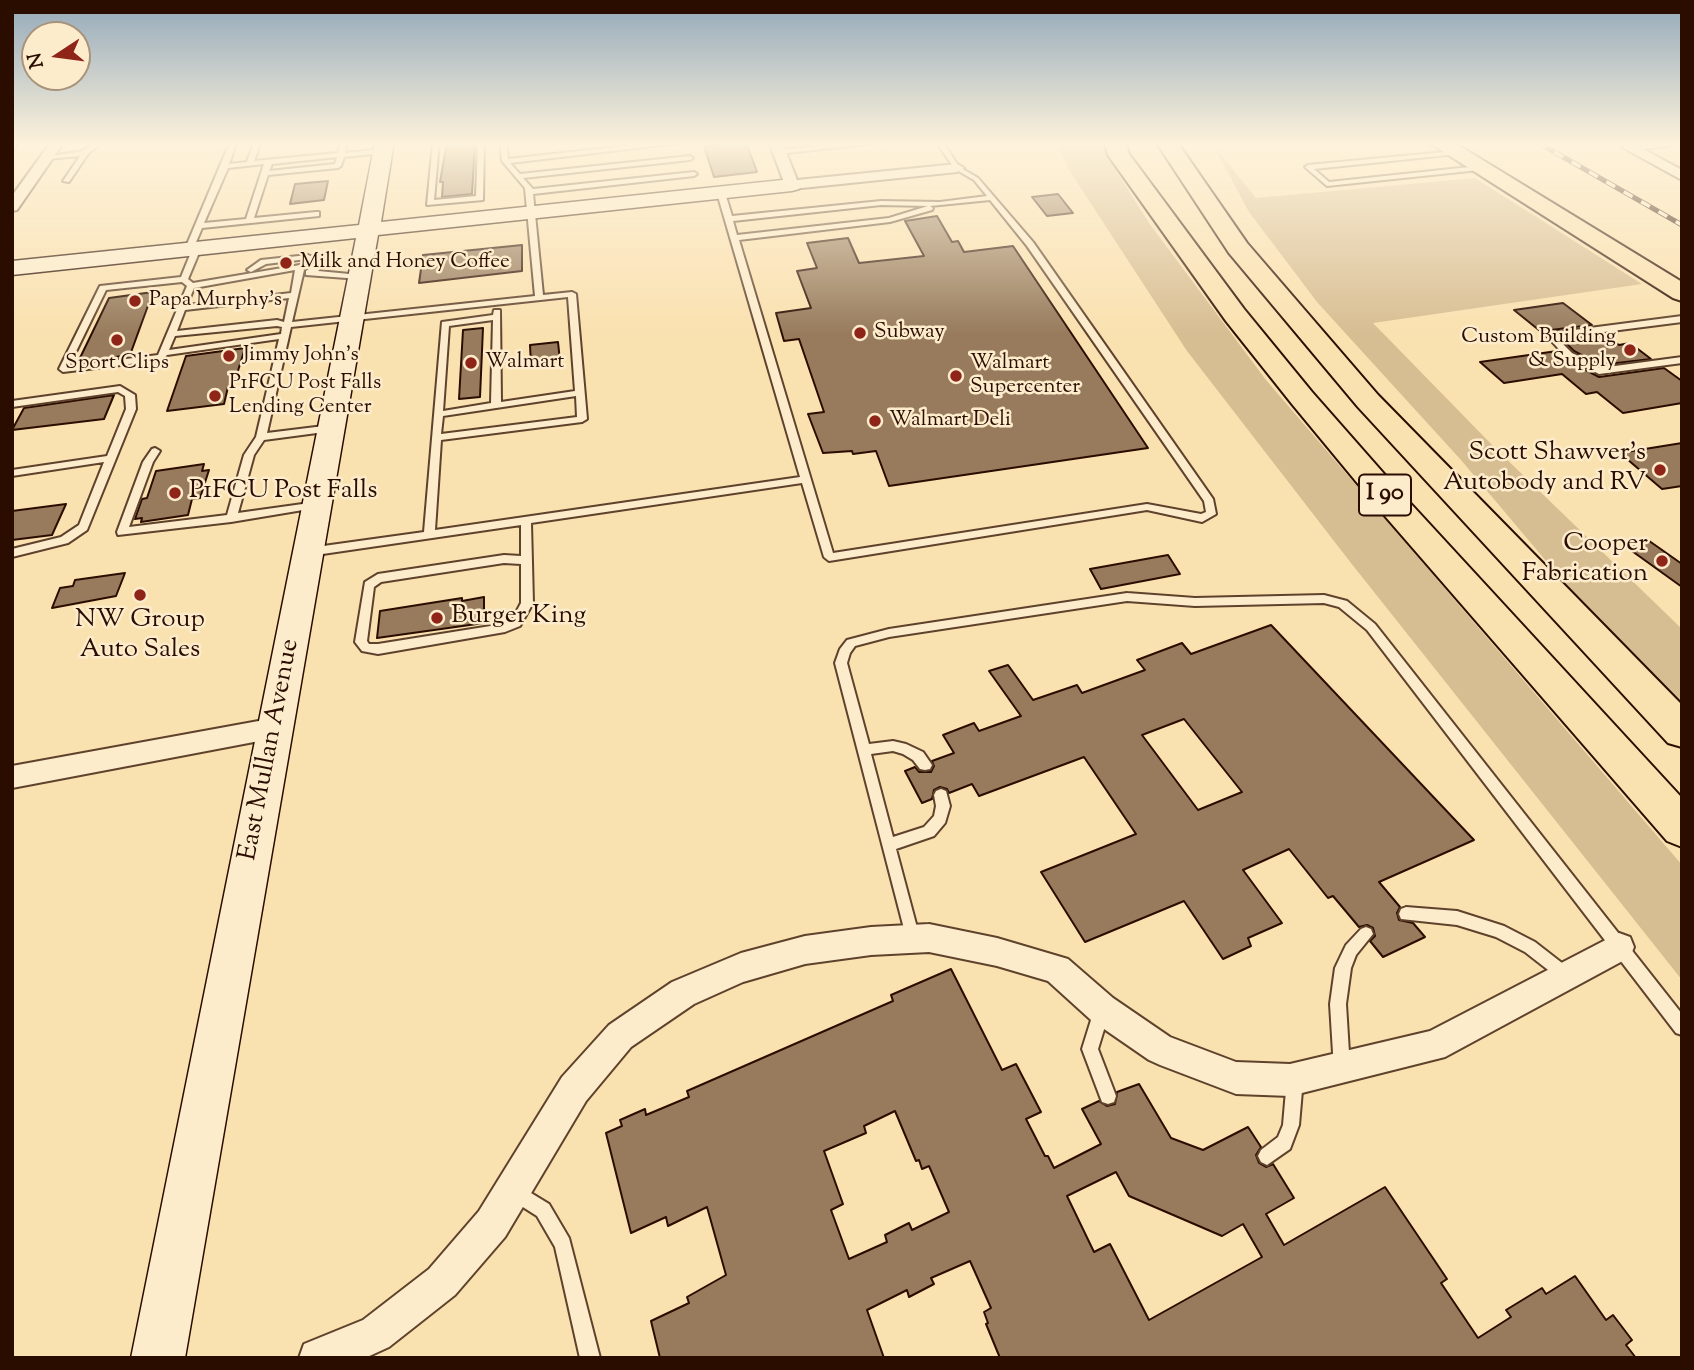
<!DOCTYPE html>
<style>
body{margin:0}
#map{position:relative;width:1694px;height:1370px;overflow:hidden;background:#fae1b0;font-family:"Sorts Mill Goudy",serif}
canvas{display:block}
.frame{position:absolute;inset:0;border:14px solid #2b0d00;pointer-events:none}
.north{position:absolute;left:21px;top:21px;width:70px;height:70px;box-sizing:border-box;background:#fceccc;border:2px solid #a8937a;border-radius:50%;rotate:257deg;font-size:19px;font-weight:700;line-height:28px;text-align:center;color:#2b0d00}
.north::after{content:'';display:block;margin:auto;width:24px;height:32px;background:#8f2418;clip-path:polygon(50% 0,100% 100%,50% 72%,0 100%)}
</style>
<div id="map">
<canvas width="1694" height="1370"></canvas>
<div class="frame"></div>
<div class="north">N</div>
</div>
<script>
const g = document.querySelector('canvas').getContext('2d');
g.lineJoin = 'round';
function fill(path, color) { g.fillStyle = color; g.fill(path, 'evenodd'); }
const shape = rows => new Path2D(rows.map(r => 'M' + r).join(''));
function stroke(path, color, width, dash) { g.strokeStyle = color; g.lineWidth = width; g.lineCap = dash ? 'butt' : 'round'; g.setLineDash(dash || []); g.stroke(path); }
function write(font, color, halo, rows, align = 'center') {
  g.font = font + ' "Sorts Mill Goudy",serif'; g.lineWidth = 5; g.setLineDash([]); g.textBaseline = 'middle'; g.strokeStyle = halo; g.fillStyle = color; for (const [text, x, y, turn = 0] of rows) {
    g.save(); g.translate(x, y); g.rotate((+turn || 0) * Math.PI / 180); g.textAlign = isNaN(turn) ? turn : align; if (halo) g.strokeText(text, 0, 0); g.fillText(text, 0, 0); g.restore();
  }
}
fill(shape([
 [1056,142,1098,142,1149,223,1266,380,1682,865,1682,980,1351,563,1187,351,1069,170],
 [1213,145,1256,198,1475,178,1642,284,1373,323,1496,449,1682,629,1682,706,1573,593,1461,460,1317,302,1249,212]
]), '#d7bd92');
const building = shape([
 [447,142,475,142,472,194,442,197,443,182,440,182,447,142],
 [746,142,757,172,714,177,704,146,746,142],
 [328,181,324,200,290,204,295,184,328,181],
 [1058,194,1073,213,1047,216,1032,197,1058,194],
 [937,216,952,242,958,241,964,252,1013,246,1148,448,889,486,876,451,853,454,852,451,823,453,808,414,824,412,799,339,784,341,776,313,811,308,797,271,817,268,807,243,848,238,859,263,924,256,905,221,937,216],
 [522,245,522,271,419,283,423,255,522,245],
 [153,292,130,355,78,362,109,298,153,292],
 [1563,303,1592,325,1551,330,1545,335,1514,310,1563,303],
 [483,328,480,397,459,399,463,330,483,328],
 [1605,335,1619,345,1630,343,1651,359,1600,365,1574,351,1563,340,1605,335],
 [558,342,560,361,531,365,530,345,558,342],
 [245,348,233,387,228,387,224,404,167,411,186,356,245,348],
 [1557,351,1565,359,1599,377,1664,368,1682,381,1682,403,1623,413,1597,392,1586,394,1562,374,1504,383,1480,362,1557,351],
 [114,395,104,419,12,430,24,408,114,395],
 [1682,443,1682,486,1662,489,1620,453,1682,443],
 [204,464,202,471,209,470,200,498,192,499,188,515,141,522,142,518,135,519,142,499,147,498,156,471,204,464],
 [66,504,52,535,12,540,12,511,66,504],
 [1645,538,1682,564,1682,587,1625,546,1645,538],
 [1168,555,1180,574,1101,589,1090,569,1168,555],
 [125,573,116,596,52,608,60,588,73,586,75,580,125,573],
 [484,597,484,623,377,638,380,611,462,598,462,601,484,597],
 [1271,625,1474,840,1379,882,1400,907,1397,913,1399,920,1413,923,1425,937,1383,957,1370,941,1375,936,1373,928,1367,925,1359,927,1333,896,1328,898,1289,849,1243,870,1282,923,1248,938,1251,946,1223,959,1184,901,1085,942,1041,872,1136,834,1084,757,979,796,972,784,949,793,947,789,940,787,934,790,932,799,922,803,905,771,915,767,919,772,931,772,934,766,932,761,954,753,943,735,974,723,979,731,1021,716,989,671,1008,665,1033,700,1077,685,1082,693,1145,670,1137,660,1182,643,1191,654,1271,625],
 [1184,719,1242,792,1198,810,1142,735,1184,719],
 [951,969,1002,1070,1016,1064,1041,1112,1026,1119,1045,1156,1048,1156,1054,1168,1101,1144,1082,1109,1099,1101,1107,1106,1115,1104,1117,1092,1139,1084,1171,1138,1203,1150,1248,1127,1261,1147,1256,1155,1259,1163,1266,1167,1273,1164,1294,1198,1266,1214,1284,1245,1385,1187,1447,1279,1441,1283,1478,1338,1511,1317,1506,1310,1542,1288,1546,1294,1575,1276,1606,1320,1613,1315,1632,1340,1626,1345,1636,1358,1000,1358,986,1324,988,1323,984,1312,991,1308,970,1261,931,1278,934,1284,909,1297,907,1290,867,1310,884,1358,660,1358,651,1321,689,1303,687,1297,726,1275,707,1207,668,1226,666,1217,631,1233,606,1133,622,1126,620,1120,645,1109,646,1115,689,1097,687,1091,893,1001,891,995,951,969],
 [895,1111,916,1161,919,1160,922,1169,929,1166,949,1212,912,1230,909,1223,885,1235,887,1242,849,1259,831,1210,843,1204,824,1151,866,1133,864,1126,895,1111],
 [1116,1172,1129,1196,1222,1236,1243,1224,1262,1257,1149,1320,1110,1244,1094,1252,1067,1196,1116,1172]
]);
fill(building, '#977b5c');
stroke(building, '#2b0d00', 2);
const lane = shape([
 [19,142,14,149,12,150,12,142,19,142],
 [94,142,102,142,88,154,69,182,63,181,80,156,48,159,45,157,83,151,94,142],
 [230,142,237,142,229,164,247,162,254,142,261,142,254,161,338,153,341,142,347,142,345,153,383,149,386,151,383,153,344,157,341,166,338,168,268,175,254,218,316,212,319,212,319,216,202,228,194,247,197,246,201,248,188,279,193,283,300,265,304,270,292,322,535,296,525,188,502,161,500,142,506,142,508,159,661,142,688,142,510,163,520,174,690,156,693,158,690,160,523,178,533,189,694,172,697,174,694,176,533,194,543,295,572,292,576,294,587,419,582,422,441,440,435,530,800,477,717,193,721,191,725,193,732,216,881,201,940,202,987,196,974,180,955,169,936,142,943,142,959,167,978,178,1033,242,1213,499,1216,514,1202,522,1147,510,829,561,824,557,802,483,531,523,533,603,520,626,505,632,378,654,362,651,355,642,365,582,378,574,504,555,521,556,521,525,309,556,304,552,309,548,424,532,442,322,493,315,494,310,500,310,501,402,575,391,568,297,291,327,267,433,332,425,337,428,332,431,264,440,254,455,238,513,317,502,322,505,321,507,231,522,118,535,117,532,143,462,152,449,155,448,160,451,153,462,129,527,227,515,244,455,256,437,279,339,167,355,162,360,63,372,59,369,100,286,181,277,192,250,189,251,185,249,230,142],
 [337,157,335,164,269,171,272,164,337,157],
 [264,164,246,219,204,223,228,168,264,164],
 [990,200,1027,246,1204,501,1206,512,1201,514,1147,504,833,553,739,240,890,222,932,210,933,208,930,206,990,200],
 [881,205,928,206,889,218,737,235,733,221,881,205],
 [295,270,291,293,187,305,194,288,295,270],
 [182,282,187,286,158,355,69,366,106,290,182,282],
 [289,298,284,322,277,320,177,331,185,310,289,298],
 [493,320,491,403,443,411,449,326,493,320],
 [277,326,282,327,281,334,169,350,175,336,277,326],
 [576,396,577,417,441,434,443,416,576,396],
 [504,563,521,564,521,603,512,620,503,624,378,644,369,644,367,641,374,587,381,582,504,563],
 [433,142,439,142,434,200,476,196,478,142,484,142,483,200,427,205,433,142],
 [856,142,884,142,779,154,776,152,779,150,856,142],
 [1455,151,1457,152,1457,154,1314,169,1329,182,1479,166,1482,168,1479,170,1327,186,1305,167,1308,165,1455,151],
 [308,255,323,261,323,266,318,271,360,275,364,277,360,279,306,275,306,271,315,265,315,262,307,259,266,264,251,272,247,270,261,260,308,255],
 [1682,316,1682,322,1557,338,1572,353,1600,368,1682,357,1682,363,1599,374,1566,357,1547,336,1551,333,1682,316],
 [120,386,135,395,136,409,87,530,68,543,12,557,12,549,61,537,79,525,104,462,12,476,12,470,107,456,126,409,125,396,118,392,12,407,12,401,120,386],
 [1127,593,1195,598,1324,595,1347,601,1375,624,1682,1014,1682,1035,1676,1033,1367,630,1339,607,1324,603,1195,606,1127,601,889,637,855,646,850,653,847,663,869,744,893,741,906,744,923,752,932,765,930,769,925,770,920,769,913,760,903,754,893,751,871,754,893,837,924,827,934,816,936,806,934,795,936,791,941,789,946,791,950,806,945,823,934,836,896,849,920,939,918,944,913,946,908,944,835,663,840,649,847,640,889,629,1127,593],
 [1406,907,1457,911,1504,926,1535,942,1571,970,1574,975,1571,980,1566,982,1561,980,1525,952,1496,937,1457,925,1401,919,1399,914,1401,909,1406,907],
 [1366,927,1371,929,1373,934,1356,955,1351,968,1346,1004,1350,1069,1348,1075,1342,1077,1336,1075,1334,1069,1330,1004,1335,968,1346,945,1361,929,1366,927],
 [1102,1002,1108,1004,1110,1010,1098,1049,1116,1096,1114,1102,1108,1104,1102,1102,1082,1049,1096,1004,1102,1002],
 [1295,1071,1301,1073,1303,1079,1299,1125,1290,1149,1267,1165,1261,1162,1258,1156,1261,1150,1278,1137,1283,1125,1287,1079,1289,1073,1295,1071],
 [513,1182,549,1204,569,1238,600,1358,580,1358,555,1247,537,1216,507,1197,504,1191,507,1185,513,1182]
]);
const street = shape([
 [51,142,64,142,17,210,12,211,12,196,51,142],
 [769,142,782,142,797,180,957,164,964,168,957,172,792,189,785,185,769,142],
 [1674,142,1668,146,1643,149,1682,170,1682,180,1622,147,1633,142,1674,142],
 [275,718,284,721,288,728,284,735,275,738,12,788,12,766,275,718],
 [929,924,997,938,1068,959,1113,998,1170,1037,1236,1062,1290,1064,1430,1031,1619,933,1630,937,1634,947,1630,957,1445,1057,1290,1096,1236,1094,1160,1065,1149,1060,1091,1020,1048,981,997,966,929,952,871,955,805,964,743,982,694,1004,631,1047,586,1101,505,1237,455,1295,389,1347,365,1358,299,1358,304,1344,363,1320,429,1269,479,1211,562,1077,609,1025,672,982,741,953,805,936,871,927,929,924]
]);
const secondary = shape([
 [375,142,394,142,381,222,792,179,799,181,802,185,799,189,792,191,378,235,185,1358,131,1358,356,238,12,275,12,261,359,225,375,142]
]);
const primary = shape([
 [1428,142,1453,142,1682,282,1682,301,1673,298,1428,142]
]);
const highway = shape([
 [1104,142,1125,142,1129,154,1244,309,1312,392,1400,492,1682,798,1682,847,1667,841,1378,508,1292,404,1226,321,1108,155,1104,142],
 [1156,142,1177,142,1247,243,1378,395,1682,705,1682,747,1668,743,1358,407,1229,253,1156,142]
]);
stroke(lane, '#5f422c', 4);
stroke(street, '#5f422c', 4);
stroke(secondary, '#2b0d00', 3);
stroke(primary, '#2b0d00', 4);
stroke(highway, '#2b0d00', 4);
fill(lane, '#fceccc');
fill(street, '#fceccc');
fill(secondary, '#fceccc');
fill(primary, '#fae1b0');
fill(highway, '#fae1b0');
const rail = shape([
 [1537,142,1682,225]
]);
stroke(rail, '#2b0d00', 5);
stroke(rail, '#fceccc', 3.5, [10]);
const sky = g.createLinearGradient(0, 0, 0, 334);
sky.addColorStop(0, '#93a9ba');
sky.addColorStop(0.43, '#fdf2db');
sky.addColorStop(1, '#fdf2db00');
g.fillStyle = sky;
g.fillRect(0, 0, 1694, 334);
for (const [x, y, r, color] of [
 [286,263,7,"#8f2418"],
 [135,301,7,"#8f2418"],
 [860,333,7,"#8f2418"],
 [117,340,7,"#8f2418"],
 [1630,350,7,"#8f2418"],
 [229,356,7,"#8f2418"],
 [471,363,7,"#8f2418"],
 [956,376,7,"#8f2418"],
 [215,396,7,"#8f2418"],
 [875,421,7,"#8f2418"],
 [1660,470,7,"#8f2418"],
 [175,493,7,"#8f2418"],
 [1662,561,7,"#8f2418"],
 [140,595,7,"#8f2418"],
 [437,618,7,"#8f2418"]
]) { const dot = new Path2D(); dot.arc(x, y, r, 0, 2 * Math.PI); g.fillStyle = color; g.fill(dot); stroke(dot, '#fceccc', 2.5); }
write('21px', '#2b0d00', '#fceccc', [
 ["Milk and Honey Coffee",300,263],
 ["Papa Murphy's",149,301],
 ["Subway",874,333],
 ["Custom Building",1616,338,"right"],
 ["& Supply",1616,362,"right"],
 ["Jimmy John's",243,356],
 ["Walmart",485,363],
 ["Sport Clips",117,364,"center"],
 ["Walmart",970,364],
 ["Supercenter",970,388],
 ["P1FCU Post Falls",229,384],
 ["Lending Center",229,408],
 ["Walmart Deli",889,421]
], 'left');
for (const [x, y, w] of [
 [1385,495,52]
]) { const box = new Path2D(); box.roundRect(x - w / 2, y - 20.5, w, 41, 5); g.fillStyle = '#fceccc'; g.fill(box); stroke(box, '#2b0d00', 2); }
write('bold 24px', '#2b0d00', null, [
 ["I 90",1385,495]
]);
write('26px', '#2b0d00', '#fceccc', [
 ["Scott Shawver's",1646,455],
 ["Autobody and RV",1646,485],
 ["P1FCU Post Falls",189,493,"left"],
 ["Cooper",1648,546],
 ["Fabrication",1648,576],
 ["Burger King",451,618,"left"],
 ["NW Group",140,622,"center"],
 ["Auto Sales",140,652,"center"]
], 'right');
write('26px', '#2b0d00', '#fceccc', [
 ["East Mullan Avenue",271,750,-79]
]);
</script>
